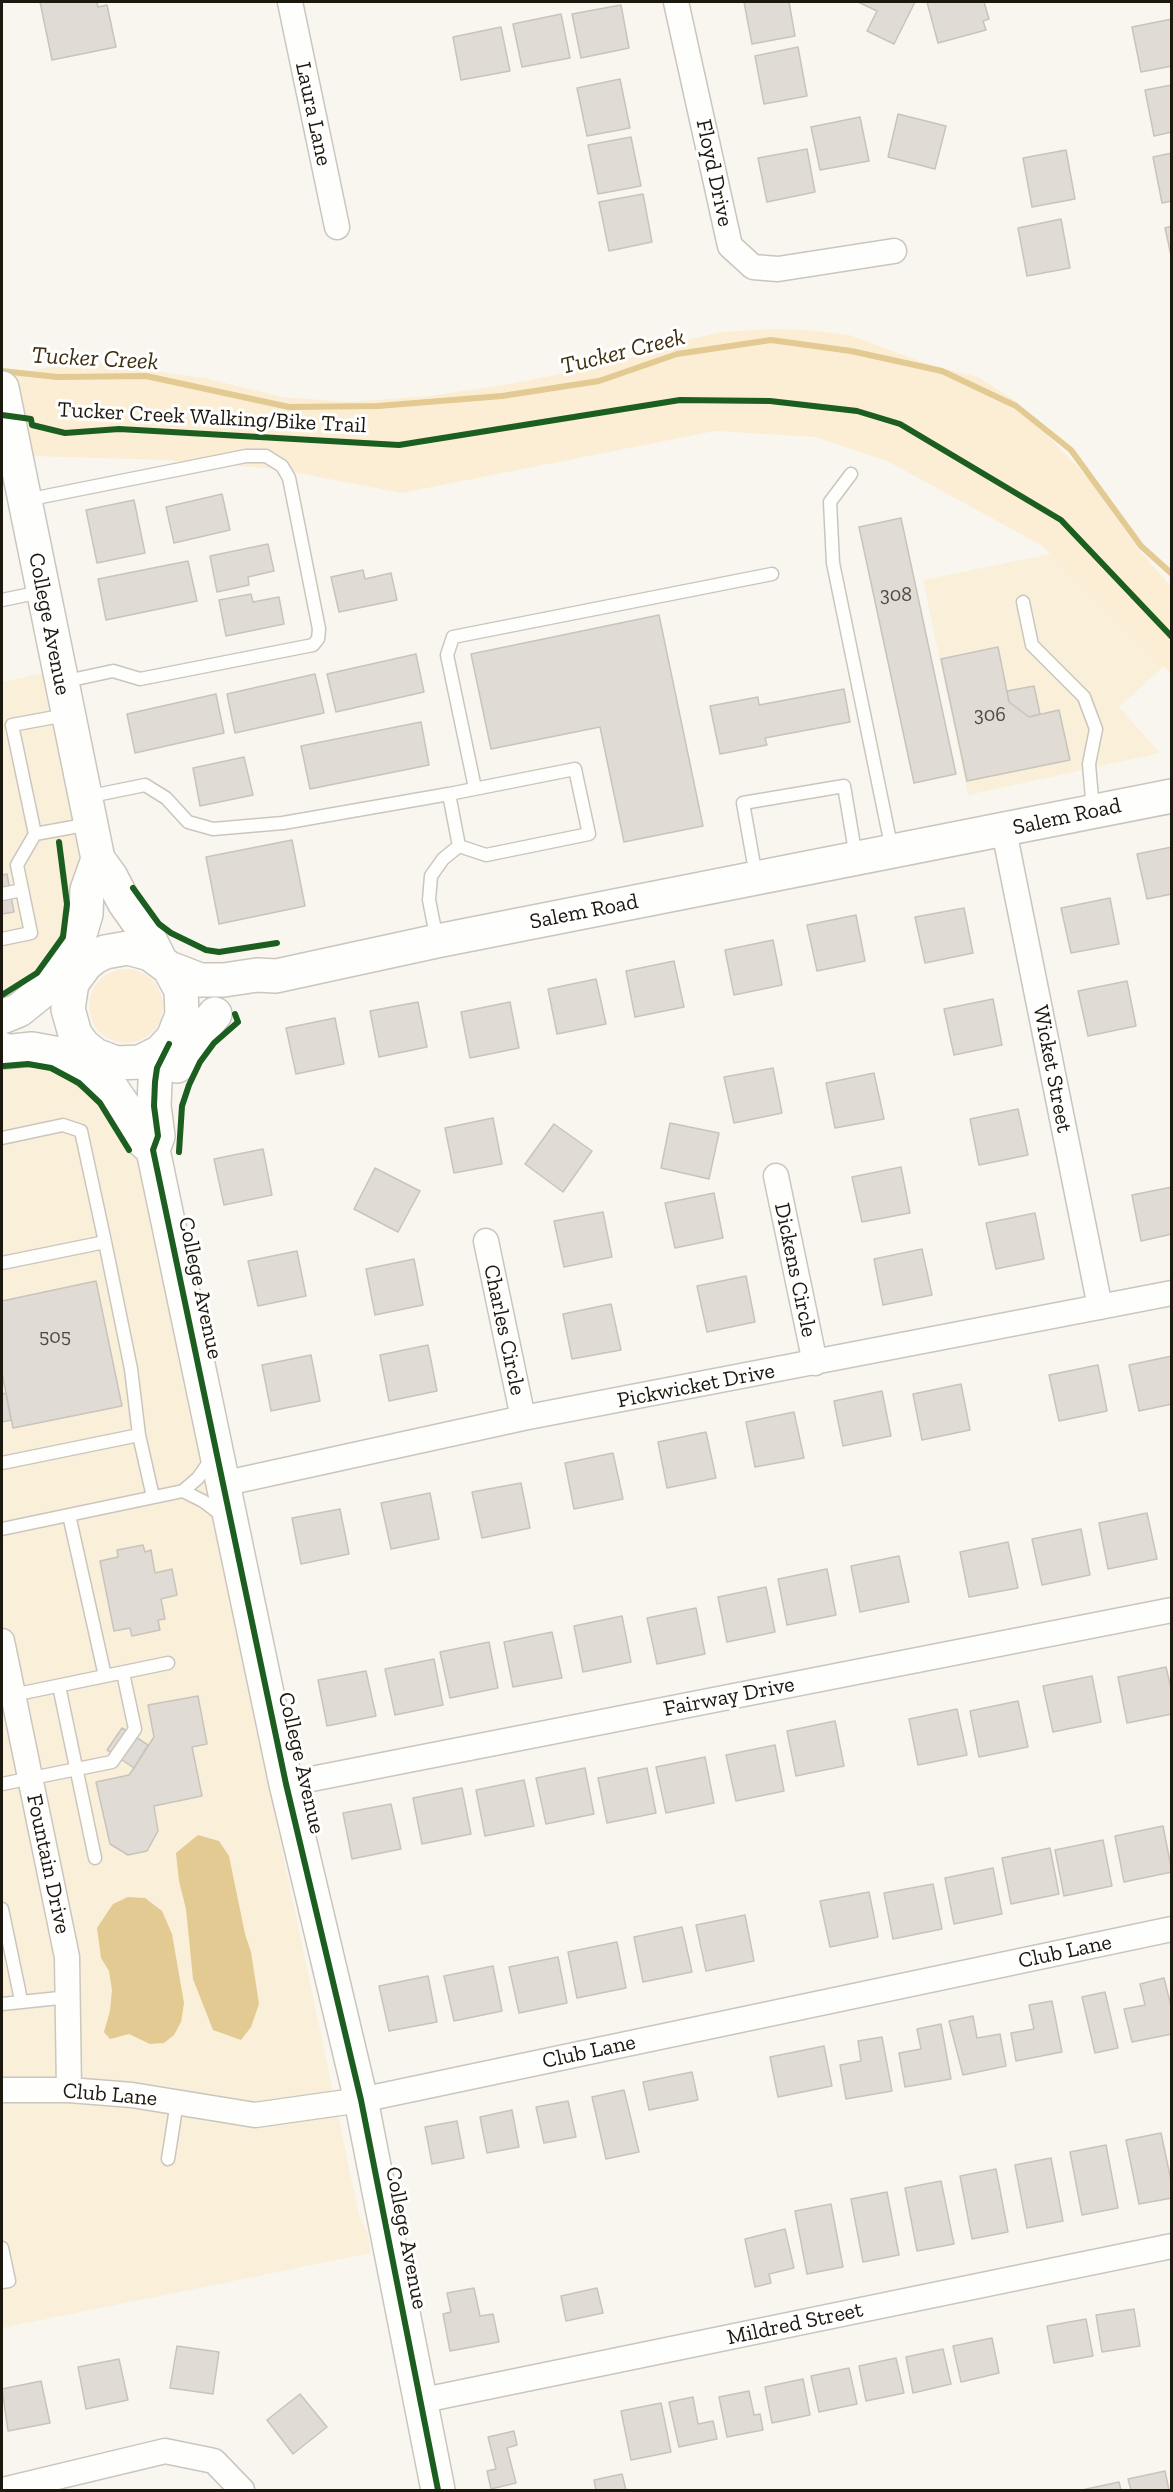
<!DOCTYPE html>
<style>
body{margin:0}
#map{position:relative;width:1173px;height:2492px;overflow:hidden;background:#f9f6f0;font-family:"Zilla Slab",serif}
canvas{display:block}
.frame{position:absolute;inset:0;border:3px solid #1d180e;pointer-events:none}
</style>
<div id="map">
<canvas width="1173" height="2492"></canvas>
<div class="frame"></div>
</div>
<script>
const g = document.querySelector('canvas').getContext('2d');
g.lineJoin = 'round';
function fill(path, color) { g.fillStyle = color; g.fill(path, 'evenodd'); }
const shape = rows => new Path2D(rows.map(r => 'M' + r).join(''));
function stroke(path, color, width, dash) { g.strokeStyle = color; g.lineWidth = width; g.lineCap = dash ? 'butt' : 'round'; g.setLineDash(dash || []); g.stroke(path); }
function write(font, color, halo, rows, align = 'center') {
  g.font = font + ' "Zilla Slab",serif'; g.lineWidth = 6; g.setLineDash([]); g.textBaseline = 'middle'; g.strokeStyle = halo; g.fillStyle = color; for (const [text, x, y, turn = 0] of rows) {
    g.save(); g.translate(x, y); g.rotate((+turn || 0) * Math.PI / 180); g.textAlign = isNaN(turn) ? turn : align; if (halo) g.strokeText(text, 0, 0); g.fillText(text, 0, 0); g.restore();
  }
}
fill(shape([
 [1050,554,1164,666,1119,707,1160,753,968,795,923,580],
 [43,673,78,851,80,913,49,972,2,1008,2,682],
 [2,1060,80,1074,134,1146,359,2215,368,2235,371,2253,2,2328]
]), '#faefd9');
fill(shape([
 [770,329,808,330,849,335,933,366,978,377,1013,399,1089,479,1139,550,1171,586,1171,674,1041,545,889,462,815,437,715,431,402,493,277,469,164,460,2,455,2,371,29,372,75,360,205,378,282,397,349,402,429,396,504,385,613,364,671,344,721,332],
 '89 1006a37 37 0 1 1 74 0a37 37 0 1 1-74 0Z'
]), '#fbeed5');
fill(shape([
 [198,1835,219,1841,229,1856,245,1934,251,1952,259,2004,251,2027,241,2040,213,2030,193,1979,186,1909,179,1881,176,1853],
 [128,1897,145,1898,162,1911,172,1934,184,2003,181,2022,174,2035,164,2043,150,2044,129,2034,110,2039,104,2032,110,2011,112,1990,109,1971,101,1958,97,1928,113,1904]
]), '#e3c992');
stroke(shape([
 [2,371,57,377,146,376,289,407,378,406,502,396,599,381,677,354,771,340,851,351,942,371,1016,406,1071,450,1141,546,1172,574]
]), '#e3c992', 6);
const building = shape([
 [40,2,97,2,98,7,107,5,116,47,52,60,40,2],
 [744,2,789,2,795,36,752,44,744,2],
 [858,2,915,2,894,44,867,31,877,11,858,2],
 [927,2,984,2,989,19,983,21,986,30,938,43,927,2],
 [621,5,629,48,581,58,572,14,621,5],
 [561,14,570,58,522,67,513,24,561,14],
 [1172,19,1172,66,1141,72,1132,27,1172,19],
 [501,27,510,71,461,80,453,37,501,27],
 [798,47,807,96,764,104,755,56,798,47],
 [620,79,630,128,587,136,577,88,620,79],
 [1172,85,1172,132,1154,136,1145,90,1172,85],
 [898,114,946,126,935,169,888,157,898,114],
 [860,117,869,161,820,170,811,127,860,117],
 [631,137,641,186,598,194,588,145,631,137],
 [807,149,815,192,767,202,758,158,807,149],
 [1066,150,1075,199,1032,207,1023,158,1066,150],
 [1172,153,1172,201,1162,203,1153,157,1172,153],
 [643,194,652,242,609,251,599,202,643,194],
 [1061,219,1070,268,1027,276,1018,228,1061,219],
 [1172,226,1172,260,1165,228,1172,226],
 [222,494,230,530,174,543,166,507,222,494],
 [134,500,145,553,97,563,86,510,134,500],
 [901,518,956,774,914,783,859,527,901,518],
 [268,544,274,571,248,577,249,585,217,592,210,556,268,544],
 [188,561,197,601,106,620,98,579,188,561],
 [363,570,365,579,391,573,397,600,339,612,331,577,363,570],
 [251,594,253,602,279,597,284,624,226,636,219,600,251,594],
 [659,615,703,826,624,842,600,727,491,749,471,654,659,615],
 [998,647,1009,702,1029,717,1059,710,1070,760,967,781,941,659,998,647],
 [416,654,424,692,336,712,327,674,416,654],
 [315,674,324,713,235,733,227,694,315,674],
 [1034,686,1040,714,1029,717,1009,702,1007,691,1034,686],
 [844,689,850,722,765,738,767,745,720,754,710,706,758,697,759,705,844,689],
 [216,694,224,733,135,753,127,714,216,694],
 [421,722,429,765,310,789,301,746,421,722],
 [244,757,253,795,200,806,193,768,244,757],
 [292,840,305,906,219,924,206,857,292,840],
 [1172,847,1172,894,1147,899,1137,854,1172,847],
 [7,874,14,912,2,914,2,875,7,874],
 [1110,898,1119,944,1071,953,1061,908,1110,898],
 [964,908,973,953,925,963,915,917,964,908],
 [856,915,865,961,817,971,807,925,856,915],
 [773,940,782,985,734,995,725,950,773,940],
 [674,961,684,1007,635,1017,626,971,674,961],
 [596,979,606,1024,557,1034,548,989,596,979],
 [1127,981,1136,1026,1088,1036,1078,991,1127,981],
 [993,999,1002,1045,954,1055,944,1009,993,999],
 [418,1002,427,1047,379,1057,370,1011,418,1002],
 [510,1002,519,1048,470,1058,461,1012,510,1002],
 [335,1018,344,1064,296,1074,286,1028,335,1018],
 [773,1068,782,1113,734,1123,724,1077,773,1068],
 [874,1073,884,1119,835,1128,826,1083,874,1073],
 [1018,1109,1028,1155,979,1165,970,1119,1018,1109],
 [493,1118,502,1164,454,1173,445,1128,493,1118],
 [670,1123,719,1133,709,1179,661,1168,670,1123],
 [554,1124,592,1151,563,1192,525,1164,554,1124],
 [263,1149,272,1195,224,1205,214,1159,263,1149],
 [901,1167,910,1213,862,1222,852,1177,901,1167],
 [375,1168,420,1191,398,1232,354,1209,375,1168],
 [1172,1187,1172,1234,1141,1241,1132,1195,1172,1187],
 [714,1193,723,1238,675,1248,665,1203,714,1193],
 [603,1212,612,1257,564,1267,554,1221,603,1212],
 [1035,1213,1044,1259,996,1269,986,1223,1035,1213],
 [922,1249,932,1295,883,1305,874,1259,922,1249],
 [297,1251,306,1296,258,1306,248,1261,297,1251],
 [414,1259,423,1305,375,1315,366,1269,414,1259],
 [746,1276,755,1322,707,1332,697,1286,746,1276],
 [96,1281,122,1406,13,1428,2,1373,2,1301,96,1281],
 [611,1304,621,1350,572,1359,563,1314,611,1304],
 [428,1345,437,1391,389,1401,380,1355,428,1345],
 [311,1355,320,1401,271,1411,262,1365,311,1355],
 [1172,1356,1172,1404,1139,1411,1129,1365,1172,1356],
 [1098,1365,1107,1411,1059,1421,1049,1375,1098,1365],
 [961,1384,970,1430,922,1440,913,1394,961,1384],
 [882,1391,891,1436,843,1446,834,1401,882,1391],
 [6,1393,11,1420,2,1422,2,1394,6,1393],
 [794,1412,804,1458,755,1467,746,1422,794,1412],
 [706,1432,716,1478,667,1488,658,1442,706,1432],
 [613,1453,623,1499,574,1509,565,1463,613,1453],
 [521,1483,530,1528,482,1538,472,1492,521,1483],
 [430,1493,439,1539,391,1549,381,1503,430,1493],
 [340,1509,349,1554,301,1564,292,1518,340,1509],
 [1147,1513,1157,1559,1108,1569,1099,1523,1147,1513],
 [1081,1529,1090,1575,1042,1585,1032,1539,1081,1529],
 [1008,1542,1018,1588,969,1597,960,1552,1008,1542],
 [143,1545,145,1552,151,1550,155,1573,172,1569,177,1595,161,1599,165,1619,158,1620,160,1630,132,1636,130,1628,114,1631,100,1561,118,1557,117,1550,143,1545],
 [899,1556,909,1602,860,1612,851,1566,899,1556],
 [827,1569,836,1615,787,1625,778,1579,827,1569],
 [766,1587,775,1632,727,1642,718,1597,766,1587],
 [696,1608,705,1654,657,1664,647,1618,696,1608],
 [622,1616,631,1662,583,1672,574,1626,622,1616],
 [552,1632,562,1678,513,1687,504,1642,552,1632],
 [489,1642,498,1688,450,1698,440,1652,489,1642],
 [434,1659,443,1705,395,1715,385,1669,434,1659],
 [1166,1667,1172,1692,1172,1714,1127,1723,1118,1677,1166,1667],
 [366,1671,376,1716,327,1726,318,1680,366,1671],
 [1092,1676,1101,1722,1053,1732,1043,1686,1092,1676],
 [198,1696,207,1744,192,1747,202,1796,154,1806,158,1831,147,1851,128,1855,110,1844,96,1782,129,1775,134,1768,154,1737,148,1705,198,1696],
 [1018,1701,1028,1747,979,1757,970,1711,1018,1701],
 [957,1709,967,1755,918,1765,909,1719,957,1709],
 [835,1721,844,1766,796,1776,787,1731,835,1721],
 [122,1728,148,1745,134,1768,107,1750,122,1728],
 [775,1745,784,1791,736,1801,726,1755,775,1745],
 [705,1757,714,1803,666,1813,656,1767,705,1757],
 [585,1768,594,1814,546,1824,536,1778,585,1768],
 [647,1768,656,1813,607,1823,598,1778,647,1768],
 [524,1780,534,1826,485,1836,476,1790,524,1780],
 [462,1788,471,1834,422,1844,413,1798,462,1788],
 [391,1804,401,1849,352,1859,343,1813,391,1804],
 [1163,1826,1172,1872,1124,1882,1115,1836,1163,1826],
 [1103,1840,1112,1886,1064,1896,1055,1850,1103,1840],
 [1050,1848,1059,1894,1011,1904,1002,1858,1050,1848],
 [993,1868,1002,1914,954,1924,945,1878,993,1868],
 [933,1884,942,1929,893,1939,884,1893,933,1884],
 [869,1892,878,1937,830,1947,820,1901,869,1892],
 [745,1915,754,1961,706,1971,696,1925,745,1915],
 [682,1927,692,1972,643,1982,634,1937,682,1927],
 [617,1942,626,1988,577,1998,568,1952,617,1942],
 [558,1957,567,2003,519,2013,509,1967,558,1957],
 [493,1966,502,2011,454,2021,444,1976,493,1966],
 [428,1976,437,2022,389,2031,379,1986,428,1976],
 [1164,1978,1172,2010,1172,2034,1132,2042,1124,2009,1145,2005,1140,1984,1164,1978],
 [1105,1992,1118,2048,1095,2053,1082,1997,1105,1992],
 [1052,2001,1062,2052,1016,2061,1011,2033,1034,2029,1029,2005,1052,2001],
 [973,2016,977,2038,1000,2034,1006,2066,963,2075,949,2021,973,2016],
 [941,2024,951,2079,905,2087,899,2053,921,2049,917,2029,941,2024],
 [882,2037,892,2091,846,2099,840,2065,861,2061,858,2041,882,2037],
 [824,2046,832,2086,778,2097,770,2057,824,2046],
 [692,2072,698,2100,649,2110,643,2082,692,2072],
 [624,2090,639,2152,606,2159,592,2097,624,2090],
 [568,2101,576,2137,544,2143,536,2107,568,2101],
 [512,2110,519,2147,487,2153,480,2117,512,2110],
 [457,2121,464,2158,432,2164,425,2127,457,2121],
 [1161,2133,1172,2185,1172,2198,1139,2204,1126,2140,1161,2133],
 [1106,2145,1118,2208,1082,2215,1070,2152,1106,2145],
 [1051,2158,1063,2221,1027,2228,1015,2165,1051,2158],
 [996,2169,1008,2232,972,2239,960,2176,996,2169],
 [941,2181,954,2244,917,2251,905,2188,941,2181],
 [887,2192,899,2255,863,2262,851,2199,887,2192],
 [831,2204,843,2267,807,2274,795,2211,831,2204],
 [785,2229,794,2268,769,2274,771,2283,755,2287,745,2239,785,2229],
 [474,2288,480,2316,493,2314,499,2342,450,2351,443,2314,451,2312,447,2293,474,2288],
 [597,2288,603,2313,566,2321,561,2296,597,2288],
 [1134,2309,1140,2346,1102,2352,1096,2315,1134,2309],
 [1086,2319,1093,2356,1054,2363,1047,2326,1086,2319],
 [992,2338,999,2373,961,2382,953,2346,992,2338],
 [177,2346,219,2352,213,2394,170,2388,177,2346],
 [943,2349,951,2384,913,2393,906,2357,943,2349],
 [896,2358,904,2393,866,2401,859,2366,896,2358],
 [119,2359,128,2400,86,2409,78,2367,119,2359],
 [849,2368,857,2404,819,2412,811,2376,849,2368],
 [803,2379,810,2415,772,2423,765,2387,803,2379],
 [41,2381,50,2423,8,2431,2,2389,41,2381],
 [749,2391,754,2415,760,2414,763,2430,727,2437,719,2397,749,2391],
 [300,2394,327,2427,293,2454,267,2420,300,2394],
 [693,2397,698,2424,713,2421,717,2439,679,2447,669,2402,693,2397],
 [661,2403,671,2452,631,2460,621,2411,661,2403],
 [514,2431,517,2445,507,2448,516,2483,491,2489,487,2471,496,2469,488,2437,514,2431],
 [1165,2471,1169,2490,1131,2490,1128,2479,1165,2471],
 [622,2474,626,2490,596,2490,594,2480,622,2474],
 [1119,2482,1121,2490,1082,2490,1119,2482]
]);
fill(building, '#e0dbd4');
stroke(building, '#c8c4bd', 1.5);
const lane = shape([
 [851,474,830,502,833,563,892,850],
 [26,500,246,456,266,456,282,466,289,478,319,629,318,639,313,645,140,679,113,671,62,682],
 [2,600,41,592],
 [1023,602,1032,645,1084,697,1096,729,1089,764,1093,810],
 [66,715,12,725,35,834,90,824],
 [475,788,447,655,453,637,772,574],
 [86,797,145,785,166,798,188,822,213,829,283,823,449,794,575,769,589,834,486,855,459,846],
 [756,876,743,803,844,786,856,857],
 [2,894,22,890],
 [2,939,31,933,17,865,35,834],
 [437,940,429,900,431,876,443,859,459,846,449,794],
 [2,1138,63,1125,81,1131,105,1242],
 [2,1263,105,1242,131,1369,139,1435,153,1497],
 [2,1463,139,1435],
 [183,1491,203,1501,223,1516],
 [69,1515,105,1676],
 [2,1529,183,1491,198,1478,212,1458],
 [59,1686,95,1858],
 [13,1695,168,1663],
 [2,1784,112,1762,135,1729,123,1673],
 [2,1909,21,2000],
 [2,2004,69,1997],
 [168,2159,177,2102],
 [2,2248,9,2281,2,2282]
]);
const street = shape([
 [290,2,337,227],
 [676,2,730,246,753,267,778,269,894,251],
 [1004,831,1100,1307],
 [776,1176,815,1363],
 [486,1241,523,1418],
 [222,1484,523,1418,1172,1293],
 [2,1641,67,1957,69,2090],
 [286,1784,1172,1610],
 [2,2090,69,2090,132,2095,255,2115,361,2100,1172,1929],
 [419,2401,1172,2246],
 [3,2490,165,2451,214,2461,242,2490]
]);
const secondary = shape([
 [2,388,98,859,111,877,124,902,148,936,160,960],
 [169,968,200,980,224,980,257,975,276,976,437,941,1172,796],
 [54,979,73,949,81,931,86,914,87,890,98,859],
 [2,1017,19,1010,49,986,75,974],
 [169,1044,157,1068,155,1082,154,1106,158,1136,153,1150,286,1784,361,2100,438,2490],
 [2,1049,3,1052,32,1049,54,1053,71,1060,100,1081],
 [95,1055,116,1063,140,1062,160,1052,173,1038,182,1015,181,990,169,968,150,954,128,948,105,952,95,957,86,964,72,983,68,1009,75,1034,83,1045,95,1055,103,1076,128,1112,141,1139,153,1150],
 [177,1066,181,1057,215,1014]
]);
stroke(lane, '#cac6be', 15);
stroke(street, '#cac6be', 27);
stroke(secondary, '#cac6be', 36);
stroke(lane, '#fefefd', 12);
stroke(street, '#fefefd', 24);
stroke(secondary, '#fefefd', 33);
stroke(shape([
 [2,415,31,419,32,425,65,433,119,429,399,445,680,400,770,401,857,411,900,424,1061,520,1172,637],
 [133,888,159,924,171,933,206,950,219,952,277,943],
 [2,995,37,973,63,937,67,904,59,842],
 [169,1044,157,1068,155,1082,154,1106,158,1136,153,1150,286,1784,361,2100,438,2490],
 [4,1066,28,1064,51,1068,79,1083,100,1103,129,1150],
 [179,1152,182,1106,189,1085,200,1062,214,1043,238,1022,235,1014]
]), '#1b5e20', 6);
write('20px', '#4f4a40', null, [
 ["308",896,595],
 ["306",990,715],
 ["505",55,1337]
]);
write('22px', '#1d180e', '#fff', [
 ["Laura Lane",313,114,78],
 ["Floyd Drive",714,173,78],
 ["Tucker Creek Walking/Bike Trail",212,418,3],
 ["College Avenue",49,624,79],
 ["Salem Road",1067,817,-12],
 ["Salem Road",584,912,-11],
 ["Wicket Street",1052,1069,79],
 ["Dickens Circle",795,1270,78],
 ["College Avenue",200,1288,78],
 ["Charles Circle",504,1330,78],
 ["Pickwicket Drive",696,1386,-11],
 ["Fairway Drive",729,1697,-11],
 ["College Avenue",301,1763,77],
 ["Fountain Drive",48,1864,78],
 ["Club Lane",1065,1952,-12],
 ["Club Lane",589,2052,-12],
 ["Club Lane",110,2095,5],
 ["College Avenue",406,2238,79],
 ["Mildred Street",795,2324,-12]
]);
write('italic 24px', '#3d2e0c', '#fff', [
 ["Tucker Creek",623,352,-14],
 ["Tucker Creek",95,359,3]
]);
</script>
